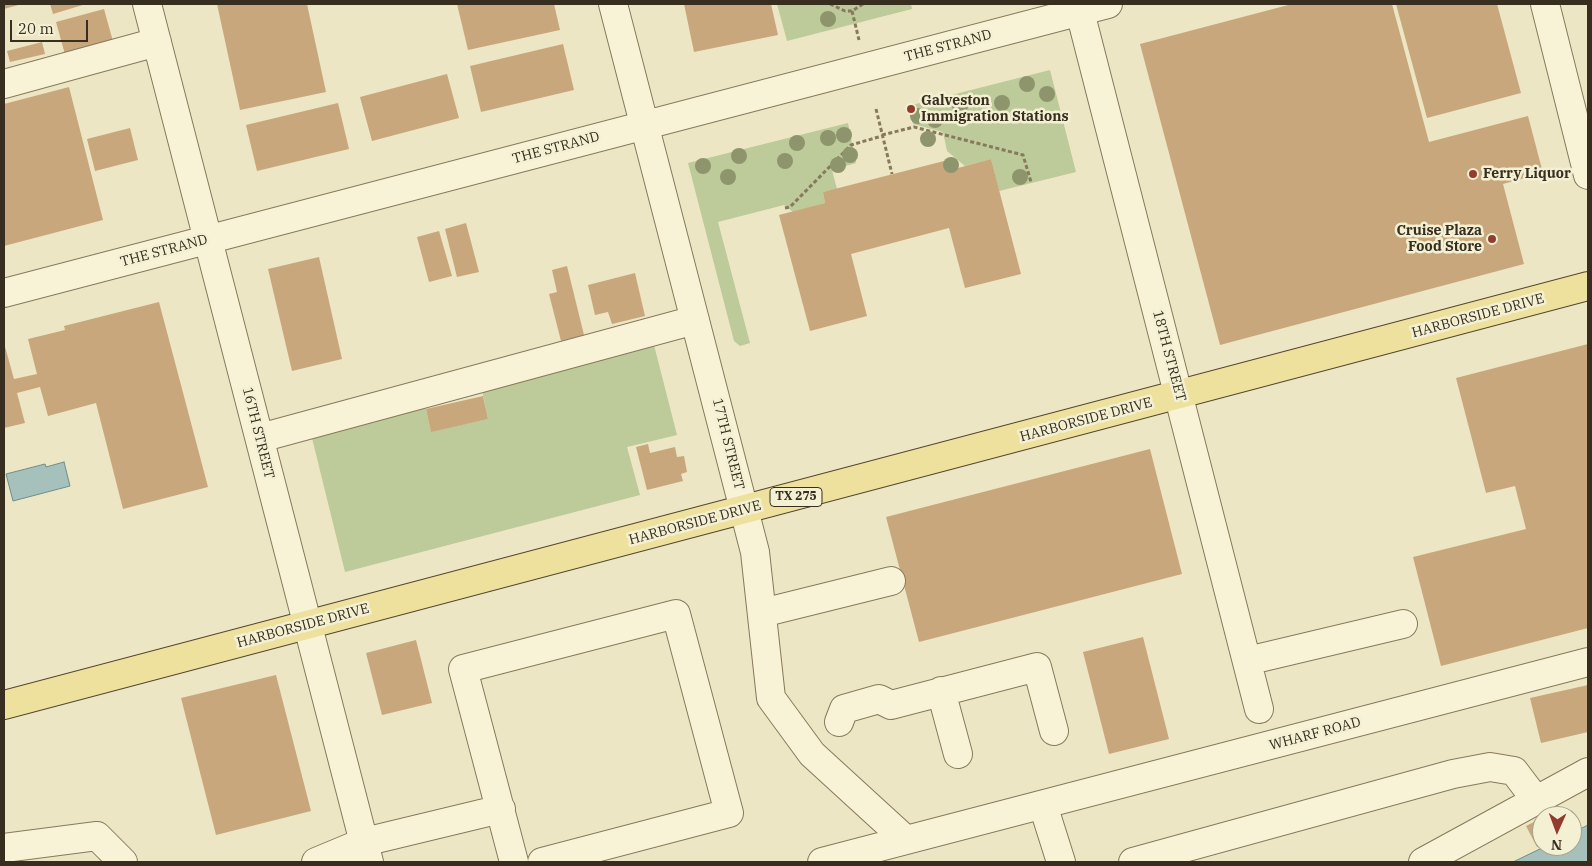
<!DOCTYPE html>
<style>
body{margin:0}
#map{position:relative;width:1592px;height:866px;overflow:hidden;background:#ece6c4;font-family:"IBM Plex Serif",serif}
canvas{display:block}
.frame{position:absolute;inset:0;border:5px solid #372e1f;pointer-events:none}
.north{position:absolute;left:1532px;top:806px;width:50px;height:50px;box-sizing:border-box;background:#f4f0d4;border:1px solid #a8a28c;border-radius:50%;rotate:182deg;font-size:14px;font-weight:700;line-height:20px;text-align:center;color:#372e1f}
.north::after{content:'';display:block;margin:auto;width:18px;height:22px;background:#933c2d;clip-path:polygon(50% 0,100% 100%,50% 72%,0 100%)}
.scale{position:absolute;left:10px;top:20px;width:78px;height:22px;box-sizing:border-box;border:2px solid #372e1f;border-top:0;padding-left:6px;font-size:15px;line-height:18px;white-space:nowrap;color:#372e1f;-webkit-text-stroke:4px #f4f0d4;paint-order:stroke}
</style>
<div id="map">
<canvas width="1592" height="866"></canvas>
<div class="frame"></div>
<div class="north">N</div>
<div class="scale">20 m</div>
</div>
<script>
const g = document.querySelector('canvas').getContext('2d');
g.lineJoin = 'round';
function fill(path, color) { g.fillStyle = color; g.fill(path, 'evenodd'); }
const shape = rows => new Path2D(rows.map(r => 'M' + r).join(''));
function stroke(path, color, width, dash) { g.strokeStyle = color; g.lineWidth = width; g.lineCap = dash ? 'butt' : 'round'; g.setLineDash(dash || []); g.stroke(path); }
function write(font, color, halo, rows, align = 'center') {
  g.font = font + ' "IBM Plex Serif",serif'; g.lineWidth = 5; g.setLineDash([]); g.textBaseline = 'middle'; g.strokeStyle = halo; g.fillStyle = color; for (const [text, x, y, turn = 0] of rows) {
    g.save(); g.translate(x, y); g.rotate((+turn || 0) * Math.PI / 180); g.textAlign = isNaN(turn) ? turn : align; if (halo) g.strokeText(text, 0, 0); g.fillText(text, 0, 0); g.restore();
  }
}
fill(shape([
 [777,4,911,4,912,9,787,41],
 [1050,70,1076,172,999,191,991,159,965,166,947,151,943,132,913,124,908,106],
 [848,123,856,163,832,170,837,189,823,192,825,203,793,212,784,205,718,222,750,343,740,346,734,341,688,163],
 [654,345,677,435,627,447,640,495,345,572,311,434,425,405,431,431,488,419,482,390]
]), '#bdca99');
const water = shape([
 [64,462,70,486,13,501,6,474,45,464,46,467,64,462],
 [1588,825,1588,862,1513,862,1546,846,1572,846,1572,833,1588,825]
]);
fill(water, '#a6c0bc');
stroke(water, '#6d8e8a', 1);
fill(shape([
 [4,4,22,4,4,9],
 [50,4,86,4,53,14],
 [217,4,307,4,326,92,240,110],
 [457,4,554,4,560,30,468,50],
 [684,4,771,4,778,35,694,52],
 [1292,4,1392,4,1429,142,1528,116,1543,173,1503,184,1524,264,1220,345,1140,44],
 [1396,4,1497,4,1521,93,1427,118],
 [104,9,114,45,66,58,56,22],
 [42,42,45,54,10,62,7,51],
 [563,44,574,90,481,112,470,66],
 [447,74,459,118,372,141,360,97],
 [69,87,103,220,4,246,4,104],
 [338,103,349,149,257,171,246,125],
 [130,128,138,160,95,171,87,139],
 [991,159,1021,274,965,288,949,228,851,254,867,316,810,331,779,215,825,203,823,192,944,161,947,171],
 [466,223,479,272,457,277,445,229],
 [439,231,452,276,429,282,417,237],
 [319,257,342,359,292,371,268,269],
 [567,266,584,335,561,341,549,294,557,292,552,270],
 [635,273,645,316,612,324,608,312,595,315,588,285],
 [159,302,208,487,123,509,96,403,48,416,40,387,17,393,25,423,4,428,4,343,14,379,37,374,28,339,65,330,64,326],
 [1588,344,1588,628,1441,666,1413,557,1526,529,1515,486,1486,493,1456,378],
 [483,396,488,419,431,432,426,409],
 [648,444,650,453,675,447,677,457,684,456,687,472,681,474,683,481,647,490,636,447],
 [1150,449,1182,574,919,642,886,517],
 [1143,637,1169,739,1109,754,1083,652],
 [416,640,432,703,382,715,366,653],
 [276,675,311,811,216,835,181,698],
 [1588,685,1588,732,1541,743,1530,698],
 [1542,818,1542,845,1537,847,1526,826]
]), '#c9a77c');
const minor = shape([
 [147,4,369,862],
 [613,4,755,552,771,698,812,754,906,840],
 [1078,4,1259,709],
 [1545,4,1588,175],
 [4,84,157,42],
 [4,293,1108,4],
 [260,438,695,320],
 [762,613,891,581],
 [1247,661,1403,624],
 [941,691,958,754],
 [839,722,844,709,879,699,891,705,1037,667,1054,731],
 [1043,805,1061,862],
 [4,848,97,836,123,862],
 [316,862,364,842,501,809],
 [514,862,463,669,676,614,729,813,542,862],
 [822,862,1588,662],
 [1133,862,1453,774,1490,767,1514,771,1536,800],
 [1423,862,1588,772]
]);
const major = shape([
 [4,705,1588,286]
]);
stroke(minor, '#87795b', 30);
stroke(major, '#54462f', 30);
stroke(shape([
 [830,4,845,11,852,11,863,4],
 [852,11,859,40],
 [876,109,892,174],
 [882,135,914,127,1023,155,1031,182],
 [785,208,790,207,851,145,882,136]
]), '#87795b', 3, [4, 2.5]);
stroke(minor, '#f8f3d7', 28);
stroke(major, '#eee19e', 28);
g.fillStyle = '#8e956d';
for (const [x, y] of [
 [828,19],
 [1027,84],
 [1047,94],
 [1002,103],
 [960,106],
 [918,116],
 [935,120],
 [844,135],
 [828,138],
 [928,139],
 [797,143],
 [850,155],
 [739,156],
 [785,161],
 [838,165],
 [951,165],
 [703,166],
 [728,177],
 [1020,177]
]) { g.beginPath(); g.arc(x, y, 8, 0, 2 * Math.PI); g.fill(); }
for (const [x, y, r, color] of [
 [911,109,5,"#933c2d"],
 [1473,174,5,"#933c2d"],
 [1492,239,5,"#933c2d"]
]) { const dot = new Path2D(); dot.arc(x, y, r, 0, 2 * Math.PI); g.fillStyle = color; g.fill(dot); stroke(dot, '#f4f0d4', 2); }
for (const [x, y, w] of [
 [796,497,52]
]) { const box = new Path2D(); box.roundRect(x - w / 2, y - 9.5, w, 19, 4); g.fillStyle = '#f4f0d4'; g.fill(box); stroke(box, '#372e1f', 1); }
write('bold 12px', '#372e1f', null, [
 ["TX 275",796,497]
]);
write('14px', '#372e1f', '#f4f0d4', [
 ["THE STRAND",948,46,-15],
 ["THE STRAND",556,148,-15],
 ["THE STRAND",164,251,-15],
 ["HARBORSIDE DRIVE",1478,316,-15],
 ["18TH STREET",1169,356,75],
 ["HARBORSIDE DRIVE",1086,420,-15],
 ["16TH STREET",258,433,76],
 ["17TH STREET",728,444,76],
 ["HARBORSIDE DRIVE",695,523,-15],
 ["HARBORSIDE DRIVE",303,626,-15],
 ["WHARF ROAD",1315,734,-15]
]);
write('bold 14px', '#372e1f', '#f4f0d4', [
 ["Galveston",921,101],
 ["Immigration Stations",921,117],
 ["Ferry Liquor",1483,174],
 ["Cruise Plaza",1482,231,"right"],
 ["Food Store",1482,247,"right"]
], 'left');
</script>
